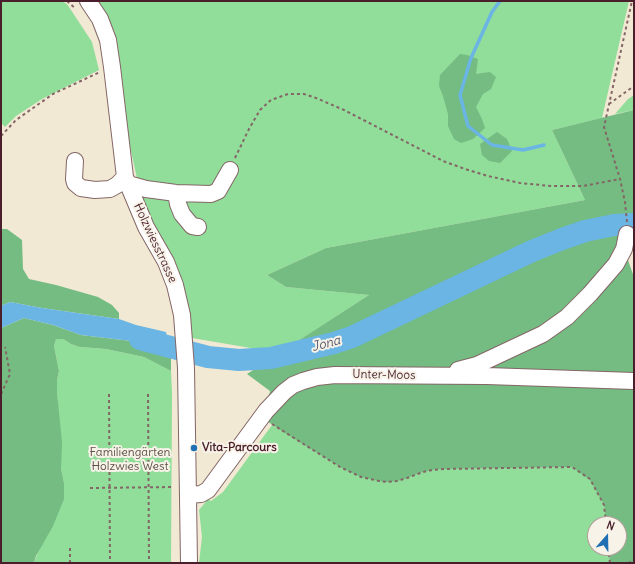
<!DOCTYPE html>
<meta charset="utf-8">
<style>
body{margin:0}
#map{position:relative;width:635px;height:564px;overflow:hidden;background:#f1e9d3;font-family:Delius,sans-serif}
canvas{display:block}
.frame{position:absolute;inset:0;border:2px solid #4a1f2b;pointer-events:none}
.north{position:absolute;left:587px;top:516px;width:40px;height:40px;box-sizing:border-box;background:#f7f3e8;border:1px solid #b29e9c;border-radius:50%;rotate:20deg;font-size:11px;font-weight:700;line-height:16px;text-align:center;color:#4a1f2b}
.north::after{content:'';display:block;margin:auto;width:14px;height:18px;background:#1f6fb2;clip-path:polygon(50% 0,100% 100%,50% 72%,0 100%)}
</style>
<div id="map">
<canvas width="635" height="564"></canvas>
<div class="frame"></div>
<div class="north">N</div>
</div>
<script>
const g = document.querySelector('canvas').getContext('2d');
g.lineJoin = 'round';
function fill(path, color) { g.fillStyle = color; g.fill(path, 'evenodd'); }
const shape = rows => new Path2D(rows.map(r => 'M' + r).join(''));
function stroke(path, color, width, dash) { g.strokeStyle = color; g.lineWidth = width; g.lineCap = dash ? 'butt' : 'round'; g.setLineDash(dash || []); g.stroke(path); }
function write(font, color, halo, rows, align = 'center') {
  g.font = font + ' Delius,sans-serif'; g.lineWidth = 4; g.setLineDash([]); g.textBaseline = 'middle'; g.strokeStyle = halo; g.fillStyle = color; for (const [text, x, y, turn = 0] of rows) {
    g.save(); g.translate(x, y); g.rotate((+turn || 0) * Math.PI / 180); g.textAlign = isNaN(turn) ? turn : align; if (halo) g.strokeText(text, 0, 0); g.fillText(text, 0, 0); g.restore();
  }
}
fill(shape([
 [1,1,62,1,67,4,92,42,99,70,42,99,16,116,5,127,1,123],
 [97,1,629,1,602,118,552,130,585,200,326,248,267,275,286,287,369,295,280,353,192,338,188,303,173,258,151,219,141,197,128,137,113,29],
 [634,95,634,110,615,114,628,99],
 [56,339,63,339,71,344,80,347,106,349,144,357,171,371,172,393,171,563,34,563,64,483,61,468,61,456,57,392,57,380,59,371,54,346],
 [272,425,340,467,407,478,423,472,432,470,445,469,572,467,590,479,604,505,606,524,595,524,595,548,608,548,610,563,199,563,202,537,199,510,208,499,211,501,223,492]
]), '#91dd9a');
fill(shape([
 [460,54,467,55,478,59,476,74,490,72,496,77,491,89,483,94,476,107,482,119,485,128,473,139,461,143,454,139,448,126,448,114,443,96,439,86,440,75],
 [634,110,634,245,624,249,634,277,634,563,610,563,608,548,619,548,619,524,606,524,604,505,590,480,572,467,445,469,432,470,423,472,407,478,397,481,387,482,379,481,361,477,340,467,283,432,261,417,266,411,270,391,247,374,369,295,286,287,267,275,326,248,585,200,552,130],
 [497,132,507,139,512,151,500,163,489,161,482,155,480,144],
 [1,229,7,229,22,240,23,269,29,279,56,285,98,297,112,305,119,313,119,319,42,308,10,302,1,306],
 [24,318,53,325,81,335,131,341,171,356,171,371,144,357,106,349,80,347,71,344,63,339,56,339,54,346,59,371,57,380,57,392,62,443,61,468,64,483,64,499,53,526,36,556,34,563,1,563,1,328]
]), '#74bc82');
fill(shape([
 [10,302,42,308,119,319,136,325,166,332,171,356,131,341,81,335,53,325,24,318,1,328,1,306]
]), '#6ab5e3');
stroke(shape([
 [500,1,492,12,471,58,460,95,468,126,492,145,523,150,544,145]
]), '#6ab5e3', 3.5);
stroke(shape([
 [140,339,208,357,239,360,271,358,334,343,352,337,532,251,562,239,585,231,614,225,634,224]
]), '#6ab5e3', 22);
const minor = shape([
 [88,1,100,19,108,40,112,67,125,177,146,227,166,262,175,285,182,315,186,368,189,563],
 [75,161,74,179,75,183,81,188,95,190,110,189,117,185,125,177],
 [128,184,146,189,176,193,211,194,218,191,230,170],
 [176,193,178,204,182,214,192,226,198,227],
 [458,370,477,365,543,334,567,317,590,294,616,264,624,249,627,234],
 [188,495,201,494,208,490,266,411,284,392,293,385,303,381,317,377,335,375,487,376,634,381]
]);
stroke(minor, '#846666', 18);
stroke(shape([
 [67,1,76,9],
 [609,104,634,86],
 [1,136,16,120,53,94,100,72],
 [235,158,249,129,260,110,271,100,288,94,304,94,316,98,344,110,443,161,465,169,488,176,520,183,551,186,583,186,620,179],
 [627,222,625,202,620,179,604,127,632,1],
 [1,394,10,374,5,347],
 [109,394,110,563],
 [148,394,149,563],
 [272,424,340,467,361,477,379,481,387,482,397,481,407,478,423,472,432,470,445,469,572,467,590,479,604,505,606,524],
 [90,488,174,487],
 [70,548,70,563],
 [608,548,610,563],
 [628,563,634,561]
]), '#846666', 2, [3, 3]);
stroke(minor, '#fff', 16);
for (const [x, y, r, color] of [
 [194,448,4,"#1f6fb2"]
]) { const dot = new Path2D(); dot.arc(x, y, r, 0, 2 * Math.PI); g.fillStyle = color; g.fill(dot); stroke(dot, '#f7f3e8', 1.5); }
write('12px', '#4a1f2b', '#f7f3e8', [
 ["Holzwiesstrasse",155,243,65],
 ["Unter-Moos",384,375,1]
]);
write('bold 12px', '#4a1f2b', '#f7f3e8', [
 ["Vita-Parcours",202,448]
], 'left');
write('12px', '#5c4e47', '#f7f3e8', [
 ["Familiengärten",130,453],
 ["Holzwies West",130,467]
]);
write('italic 13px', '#55546b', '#f7f3e8', [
 ["Jona",326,344,-15]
]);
</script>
